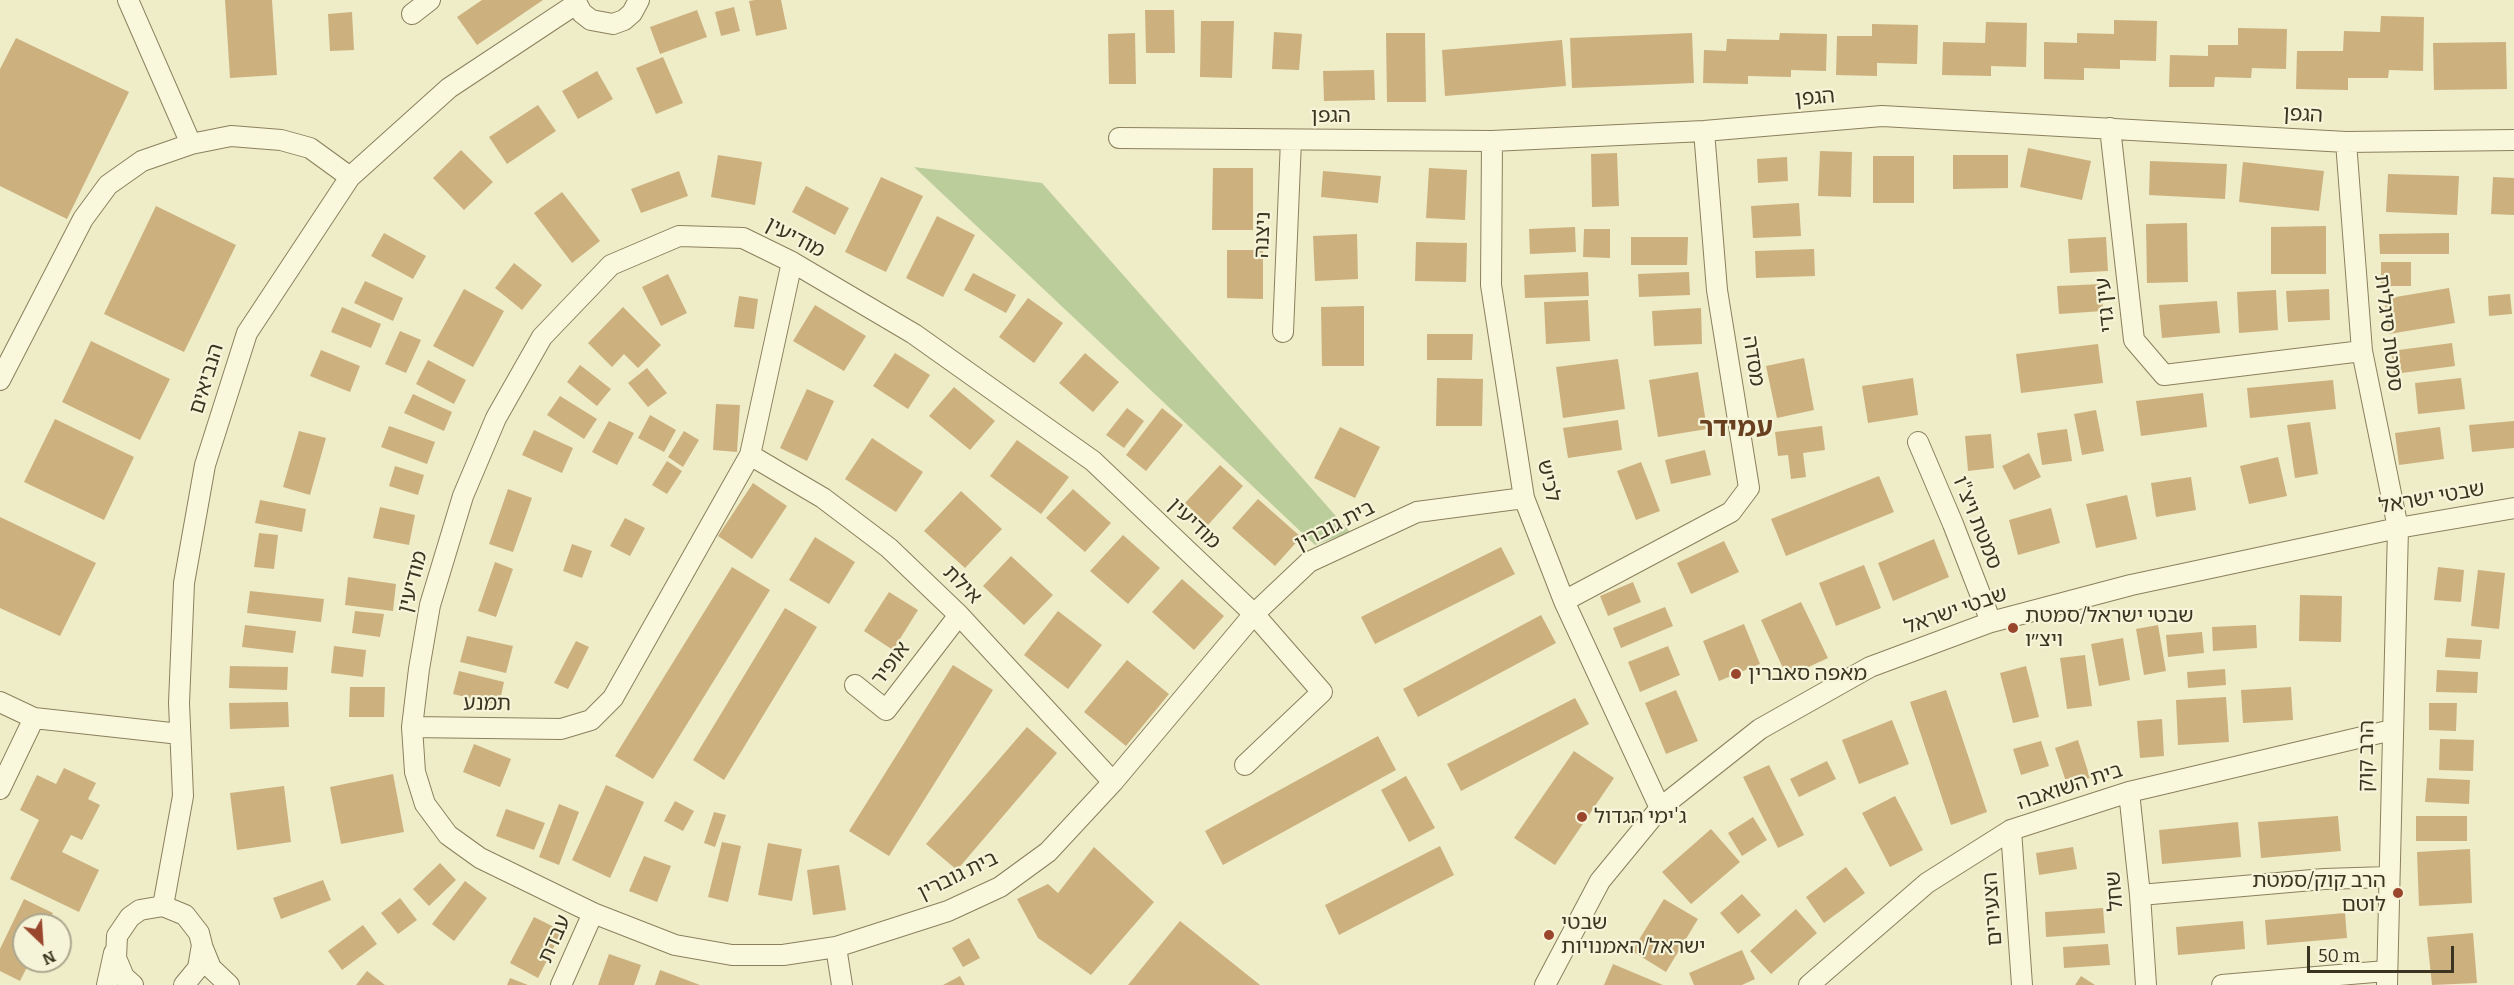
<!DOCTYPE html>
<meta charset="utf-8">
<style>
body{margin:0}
#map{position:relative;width:2514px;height:985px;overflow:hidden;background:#efecc8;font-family:Bitter,serif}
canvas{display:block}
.north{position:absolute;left:12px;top:913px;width:60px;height:60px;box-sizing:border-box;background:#f6f4d8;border:2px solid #aba78e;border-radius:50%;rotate:155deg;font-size:16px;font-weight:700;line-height:24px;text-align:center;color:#3b3420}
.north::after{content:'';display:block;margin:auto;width:21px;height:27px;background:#9a462d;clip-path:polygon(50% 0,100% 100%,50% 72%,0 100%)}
.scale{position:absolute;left:2307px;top:946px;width:147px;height:27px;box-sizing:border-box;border:3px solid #3b3420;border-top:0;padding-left:8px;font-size:18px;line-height:21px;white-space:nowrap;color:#3b3420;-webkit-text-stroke:4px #f6f4d8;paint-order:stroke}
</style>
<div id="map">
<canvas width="2514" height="985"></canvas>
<div class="north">N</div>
<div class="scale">50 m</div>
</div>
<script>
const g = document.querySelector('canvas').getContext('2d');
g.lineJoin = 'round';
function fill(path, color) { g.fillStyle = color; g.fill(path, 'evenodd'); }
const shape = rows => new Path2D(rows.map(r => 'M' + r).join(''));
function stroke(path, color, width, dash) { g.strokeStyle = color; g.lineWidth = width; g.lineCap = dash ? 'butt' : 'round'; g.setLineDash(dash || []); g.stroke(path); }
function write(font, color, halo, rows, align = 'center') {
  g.font = font + ' Bitter,"Noto Sans Hebrew",serif'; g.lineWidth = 4.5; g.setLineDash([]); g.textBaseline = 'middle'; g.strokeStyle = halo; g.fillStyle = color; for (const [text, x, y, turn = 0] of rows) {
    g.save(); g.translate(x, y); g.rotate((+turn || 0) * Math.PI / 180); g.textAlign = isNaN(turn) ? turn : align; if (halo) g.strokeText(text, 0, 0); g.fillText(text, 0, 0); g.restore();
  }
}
fill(shape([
 [914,167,1042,183,1350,532,1315,545]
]), '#bccd9c');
fill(shape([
 [225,0,272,0,277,75,230,78],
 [482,0,543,0,477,45,457,17],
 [755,0,781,0,787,29,756,36,749,1],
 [734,7,740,31,721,36,715,12],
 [697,10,707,37,660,54,650,27],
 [1145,10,1174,10,1175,53,1146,53],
 [352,12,354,50,330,51,328,14],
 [2381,16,2424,17,2423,71,2389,70,2388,78,2348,78,2348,90,2296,89,2297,51,2343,51,2344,31,2380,32],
 [2114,20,2157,21,2156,61,2120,60,2120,69,2084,68,2084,80,2044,79,2044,42,2077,43,2077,33,2114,34],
 [1201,21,1234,21,1232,78,1200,77],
 [1986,22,2027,23,2026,67,1991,66,1991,76,1942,75,1943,42,1985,43],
 [1872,24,1918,25,1917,64,1877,63,1877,76,1836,75,1837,36,1872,36],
 [2238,28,2287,29,2286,69,2252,68,2251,78,2215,77,2214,87,2169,87,2170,55,2208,56,2208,45,2238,45],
 [1274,32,1302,34,1299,70,1272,69],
 [1135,33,1136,84,1109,84,1108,34],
 [1386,33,1425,33,1426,102,1387,102],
 [1692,33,1694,83,1572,88,1570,38],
 [1780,33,1827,34,1826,71,1791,70,1791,77,1748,76,1748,84,1703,83,1704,50,1726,51,1727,39,1779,40],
 [16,38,129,92,67,219,0,186,0,69],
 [1562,40,1566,86,1445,96,1442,50],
 [2506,42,2507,89,2434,90,2433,43],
 [663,57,683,103,656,114,636,68],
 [1374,70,1375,100,1324,101,1323,71],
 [597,71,613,99,578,119,562,91],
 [538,105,556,131,507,164,489,137],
 [2028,148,2091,161,2082,200,2020,187],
 [461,150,493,182,464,210,433,178],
 [1820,151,1852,152,1851,197,1818,196],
 [1617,153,1619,206,1592,207,1591,154],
 [718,155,762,162,755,205,711,197],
 [1953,155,2008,155,2008,188,1953,189],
 [1873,156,1914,156,1914,203,1873,203],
 [1787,157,1788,181,1758,183,1757,159],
 [2150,161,2227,164,2225,199,2149,195],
 [2243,162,2324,171,2319,211,2239,202],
 [1213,168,1253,168,1253,230,1212,230],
 [1429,168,1467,170,1465,220,1426,218],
 [679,171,688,196,641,213,631,189],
 [1323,171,1381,176,1378,203,1321,197],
 [2388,174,2459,176,2457,215,2386,212],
 [881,177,923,196,886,272,845,252],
 [2493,177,2514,178,2514,215,2491,214],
 [806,186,849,208,835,235,792,212],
 [562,192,600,241,572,263,534,213],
 [1799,203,1801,236,1753,238,1751,206],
 [156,206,236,245,184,352,104,314],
 [937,216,975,235,943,297,906,278],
 [2187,223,2188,282,2147,283,2146,224],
 [2326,226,2326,274,2271,274,2271,227],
 [1575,227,1576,252,1530,254,1529,229],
 [1584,229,1610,229,1610,258,1583,257],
 [384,233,426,256,413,279,371,256],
 [2449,233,2449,254,2380,254,2379,234],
 [1357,234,1358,279,1315,281,1313,236],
 [1631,237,1688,237,1687,265,1631,265],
 [2106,237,2108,271,2070,273,2068,239],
 [1416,242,1467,243,1466,282,1415,281],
 [1814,249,1815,276,1756,278,1755,251],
 [1227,250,1263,250,1263,299,1227,298],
 [2381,262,2411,262,2411,286,2381,286],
 [514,263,542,285,522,310,495,288],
 [1588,272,1589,296,1525,298,1524,275],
 [1689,272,1690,295,1639,297,1638,274],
 [973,273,1016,295,1006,313,964,290],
 [668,274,687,313,661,326,642,287],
 [365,281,403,298,393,321,354,303],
 [2102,284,2103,311,2059,314,2057,286],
 [2449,288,2455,323,2389,334,2384,299],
 [464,289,504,311,473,367,433,346],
 [2329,289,2330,320,2288,322,2286,291],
 [2276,290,2278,330,2239,333,2237,292],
 [2510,294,2512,314,2489,316,2488,296],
 [739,296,758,299,754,329,734,327],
 [1028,298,1063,323,1034,363,999,337],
 [1588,300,1590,341,1546,344,1544,302],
 [2217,301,2220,333,2162,338,2159,305],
 [815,305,866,336,844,371,793,341],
 [1364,306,1364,366,1322,366,1321,307],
 [342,307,381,324,371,348,331,332],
 [623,307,661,345,638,368,624,354,612,367,588,343],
 [1701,308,1702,344,1654,346,1652,311],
 [400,331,421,340,406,373,385,364],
 [1427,334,1473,334,1472,360,1427,360],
 [91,341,170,379,140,440,62,402],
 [2452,343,2455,366,2394,374,2391,351],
 [2098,344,2103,383,2021,393,2016,354],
 [321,350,360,366,350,392,310,376],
 [895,353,930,375,908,409,873,386],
 [1085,353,1119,382,1093,412,1059,383],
 [1804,358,1814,410,1777,418,1766,366],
 [1618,359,1625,409,1563,418,1556,367],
 [428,360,466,380,454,404,416,384],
 [580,365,611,389,597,406,567,382],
 [647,368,667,393,648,407,628,383],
 [1698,372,1707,429,1658,437,1649,380],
 [1437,378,1483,379,1482,426,1436,426],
 [1913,378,1918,415,1868,423,1862,386],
 [2461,378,2465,409,2418,414,2415,383],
 [2333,380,2336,409,2250,418,2247,388],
 [954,387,995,421,970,450,929,416],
 [807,389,834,401,807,461,780,448],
 [2203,393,2207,427,2141,436,2136,401],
 [413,394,452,412,444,431,404,413],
 [560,396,597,419,584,439,547,415],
 [716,404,740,405,737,452,713,450],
 [1127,408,1144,421,1124,448,1106,435],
 [1162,408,1183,425,1146,471,1126,455],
 [2096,410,2104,451,2082,455,2074,414],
 [650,415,676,430,664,452,638,438],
 [55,419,134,457,104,520,24,482],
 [1618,420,1622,450,1568,458,1563,428],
 [609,421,634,433,617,465,592,452],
 [2514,421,2514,448,2472,452,2469,425],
 [2310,422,2318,474,2295,478,2287,425],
 [389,426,435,442,427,464,381,447],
 [1822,426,1825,450,1803,453,1806,477,1791,479,1788,455,1778,456,1775,432],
 [1340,427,1380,447,1355,498,1314,478],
 [2440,427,2444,459,2399,465,2395,433],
 [2067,429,2072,461,2042,465,2037,433],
 [534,430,573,448,562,473,522,455],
 [299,431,326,438,310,495,283,487],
 [684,431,699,440,683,467,668,457],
 [1991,434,1994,468,1968,471,1965,436],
 [872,438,923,472,896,512,845,479],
 [1017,440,1069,477,1041,514,990,476],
 [1705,450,1711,475,1671,484,1665,460],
 [2029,453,2041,477,2014,490,2002,466],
 [2278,457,2287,496,2249,504,2240,466],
 [667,461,682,471,667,494,652,485],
 [1641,462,1660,511,1636,520,1617,471],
 [1220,465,1243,486,1208,525,1185,503],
 [395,466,424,475,418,495,389,486],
 [1879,476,1894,512,1786,556,1771,519],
 [2191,477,2196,510,2156,517,2151,483],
 [753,483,787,506,752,559,718,536],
 [508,489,532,498,513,552,489,544],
 [1073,489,1111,523,1085,552,1046,518],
 [961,491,1002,529,965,568,924,531],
 [2127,495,2137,539,2096,548,2086,504],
 [1258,499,1301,537,1275,566,1232,528],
 [260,500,306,509,302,532,255,523],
 [380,507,415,515,409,545,373,538],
 [2051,508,2060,543,2018,555,2009,520],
 [0,517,96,563,60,636,0,608],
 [625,518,645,528,630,556,610,546],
 [259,533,278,535,274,569,254,567],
 [1123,535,1160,568,1128,604,1090,571],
 [815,537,855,562,829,604,789,580],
 [1934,539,1949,577,1893,601,1878,563],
 [1724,541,1739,572,1691,594,1677,563],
 [572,544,592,551,582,578,563,571],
 [1501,547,1515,574,1375,644,1361,617],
 [1011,556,1053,595,1024,625,983,586],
 [495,562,513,569,496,617,478,611],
 [1864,565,1881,608,1836,626,1819,583],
 [732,567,770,590,653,779,615,756],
 [2438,567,2464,570,2461,602,2434,600],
 [2478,570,2505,573,2499,629,2471,626],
 [348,577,396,584,393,611,345,605],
 [1182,579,1224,616,1194,650,1152,612],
 [1633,582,1641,602,1608,616,1600,596],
 [250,591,324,599,321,622,247,613],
 [889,592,918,610,893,650,864,631],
 [2300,595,2342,596,2341,642,2299,641],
 [1801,602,1828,658,1787,677,1761,620],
 [1665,607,1673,626,1621,648,1613,628],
 [785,608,817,627,724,780,693,760],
 [355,611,384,614,380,637,352,633],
 [1058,611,1102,645,1068,689,1024,655],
 [1541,615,1556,643,1418,717,1403,689],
 [1744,624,1760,664,1719,681,1703,641],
 [245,625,296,631,293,653,242,647],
 [2158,625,2166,671,2144,675,2136,629],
 [2256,625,2257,648,2213,651,2212,627],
 [2202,632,2204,653,2168,657,2166,635],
 [467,636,513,646,506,673,460,662],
 [2123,638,2130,680,2099,686,2091,644],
 [2447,638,2482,640,2480,659,2445,657],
 [576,641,589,647,568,689,554,683],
 [334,646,366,650,363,677,331,673],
 [1668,646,1680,675,1640,692,1628,662],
 [2085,655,2092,706,2067,709,2060,658],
 [1127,660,1169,694,1126,746,1084,712],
 [953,665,993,690,889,856,849,831],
 [230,666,288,667,287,690,229,688],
 [2026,666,2039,717,2013,723,2000,673],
 [2225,669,2226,685,2188,688,2187,672],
 [2437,670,2478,672,2477,693,2436,692],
 [459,671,504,682,499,705,453,694],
 [350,687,385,687,384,717,349,717],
 [2291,687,2293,720,2243,723,2241,690],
 [1676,690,1698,741,1666,754,1645,703],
 [1946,690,1987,812,1951,825,1910,702],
 [2226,697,2229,742,2178,745,2176,700],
 [1575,698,1589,724,1461,791,1447,764],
 [288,702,289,727,230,729,229,703],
 [2429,703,2457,703,2456,731,2429,730],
 [2162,719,2164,756,2140,758,2137,721],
 [1892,720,1909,764,1859,784,1842,740],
 [1027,727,1057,753,957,870,926,844],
 [1378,736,1396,770,1223,865,1205,831],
 [2440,739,2474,740,2473,771,2439,770],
 [2078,740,2090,778,2067,785,2055,748],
 [2041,741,2049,766,2021,775,2013,749],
 [474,744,511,759,500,787,463,772],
 [1574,751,1614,778,1555,865,1514,838],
 [1827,761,1836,779,1799,797,1790,779],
 [1769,765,1804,835,1778,848,1743,777],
 [64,768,96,783,88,799,100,805,82,840,71,835,62,852,99,870,79,912,10,879,39,820,20,810,37,775,56,784],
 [393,774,404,832,341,844,330,787],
 [1406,776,1435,828,1409,842,1381,790],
 [2427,778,2470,780,2469,804,2425,802],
 [606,785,644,802,610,878,572,860],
 [284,786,291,842,237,850,230,793],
 [1895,796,1923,850,1890,867,1862,813],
 [675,801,694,811,683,831,664,821],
 [559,804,579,812,559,865,539,857],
 [506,809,545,823,534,850,496,836],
 [714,812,726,815,715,847,704,843],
 [2338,816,2341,851,2261,858,2258,822],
 [2416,816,2467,816,2467,841,2416,841],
 [1753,817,1767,840,1742,856,1728,833],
 [2238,822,2241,857,2162,864,2159,830],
 [1711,829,1740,862,1691,904,1662,872],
 [722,842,741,846,728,902,708,897],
 [768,843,802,849,792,901,758,895],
 [1440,846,1454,875,1339,935,1325,905],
 [1094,847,1154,902,1091,975,1038,938,1017,899,1048,884,1058,893],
 [2073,847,2077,869,2039,875,2036,853],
 [2470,849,2472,903,2419,906,2417,852],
 [644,856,671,866,657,902,629,891],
 [440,863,456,880,429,906,413,889],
 [839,865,846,910,813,915,807,870],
 [1846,867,1865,893,1824,923,1806,897],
 [323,880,331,900,281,919,273,898],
 [465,881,487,898,454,941,432,924],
 [1742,894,1761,915,1738,934,1720,913],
 [400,898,417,920,398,934,381,913],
 [24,899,53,913,47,925,24,925,24,961,30,961,20,981,0,971,0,949],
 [1664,899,1698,919,1666,972,1632,951],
 [2103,908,2105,933,2046,937,2045,912],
 [1796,909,1817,933,1771,974,1750,951],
 [2345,913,2347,938,2267,945,2265,920],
 [534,917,562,931,538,978,510,963],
 [1180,921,1260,985,1128,985],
 [2243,921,2245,949,2178,955,2176,927],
 [363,925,377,944,342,970,328,951],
 [2473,933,2477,983,2432,985,2427,937],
 [969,938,980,958,963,967,952,948],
 [2108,944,2110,965,2064,968,2063,947],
 [1742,950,1755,979,1742,985,1694,985,1689,973],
 [609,954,641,965,634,985,598,985],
 [1613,964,1663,985,1604,985],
 [660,970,700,985,655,985],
 [367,971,385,985,356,985],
 [960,976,965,985,943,985],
 [2081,976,2095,985,2075,985],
 [510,978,528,985,507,985]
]), '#ccb17f');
const minor = shape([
 [128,0,191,144],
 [575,0,582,13,591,20,613,24,624,20,632,13,639,0],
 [412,14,430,0],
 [2110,128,2134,340,2164,375,2362,351],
 [1119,138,1492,141,1704,131,1882,116,2346,142,2514,140],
 [1492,141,1491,285,1524,498,1564,601,1660,808],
 [2346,142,2362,351,2398,528,2387,985],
 [1283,332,1291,140],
 [0,380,83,219,108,185,142,161,191,144,231,136,281,140,310,148,350,177],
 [1918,442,1953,524,1991,622],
 [750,455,823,498,889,548,959,615,1113,782],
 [1564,601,1731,512,1749,488,1717,290,1704,131],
 [855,685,886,710,959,615],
 [0,702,34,718],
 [412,727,561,729,591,720,613,698,750,455,792,262],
 [1245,765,1322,692,1254,614,1093,461,914,334,792,262,743,238,679,236,611,265,542,337,496,418,463,496,430,605,419,669,412,727,415,772,425,804,448,835,480,858,593,913,675,945,732,955,783,955,836,947,948,911,1000,887,1048,852,1113,782,1254,614,1309,562,1417,512,1524,498],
 [0,789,34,718,180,734],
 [2129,792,2140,895,2146,985],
 [2011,830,2022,985],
 [2140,895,2324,879,2388,877],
 [163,906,183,796,179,703,184,583,205,465,247,333,350,177,449,88,576,4],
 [202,946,211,968,229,985],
 [836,947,842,985],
 [107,985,114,953],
 [133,985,124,977,116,958,117,936,130,917,140,910,163,906,185,915,199,933,202,945,198,968,184,985],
 [561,985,593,913],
 [1545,985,1600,881,1660,808,1760,729,1870,667,1991,622,2131,585,2398,528,2514,508],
 [1809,985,1927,883,2011,830,2129,792,2392,730],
 [2222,985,2386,971]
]);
stroke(minor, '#8b805d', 22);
stroke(minor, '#f9f7dc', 20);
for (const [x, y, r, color] of [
 [2013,628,6,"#9a462d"],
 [1736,674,6,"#9a462d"],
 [1582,817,6,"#9a462d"],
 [2398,893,6,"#9a462d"],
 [1549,935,6,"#9a462d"]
]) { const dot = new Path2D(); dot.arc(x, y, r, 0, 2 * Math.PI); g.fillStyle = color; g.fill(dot); stroke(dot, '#f6f4d8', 2); }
write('21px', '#3b3420', '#f6f4d8', [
 ["הגפן",1815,98,-5],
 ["הגפן",2303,115,3],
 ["הגפן",1331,116],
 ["ניצנה",1263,235,-88],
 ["מודיעין",795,238,28],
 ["עין גדי",2106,305,-96],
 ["סמטת סיגלית",2388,333,83],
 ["מסדה",1753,361,81],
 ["הנביאים",207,379,-73],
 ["לכיש",1548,481,77],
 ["שבטי ישראל",2432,498,-10],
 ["סמטת ויצ\"ו",1977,523,68],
 ["מודיעין",1194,524,44],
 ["בית גוברין",1335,526,-27],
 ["מודיעין",413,582,-75],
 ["אילת",962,585,45],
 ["שבטי ישראל",1956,611,-19],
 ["אופיר",891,664,-53],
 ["תמנע",487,704,1],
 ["הרב קוק",2367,756,-89],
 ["בית השואבה",2070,787,-18],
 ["בית גוברין",958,876,-26],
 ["שחל",2115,891,-95],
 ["הצעירים",1993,909,-94],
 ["עבדת",555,939,-66]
]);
write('21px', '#3b3420', '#f6f4d8', [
 ["שבטי ישראל/סמטת",2025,616],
 ["ויצ״ו",2025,640],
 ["מאפה סאברין",1748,674],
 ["ג'ימי הגדול",1594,817],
 ["הרב קוק/סמטת",2386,881,"right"],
 ["לוטם",2386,905,"right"],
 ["שבטי",1561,923],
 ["ישראל/האמנויות",1561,947]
], 'left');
write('bold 27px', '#684020', '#f6f4d8', [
 ["עמידר",1736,428]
]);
</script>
